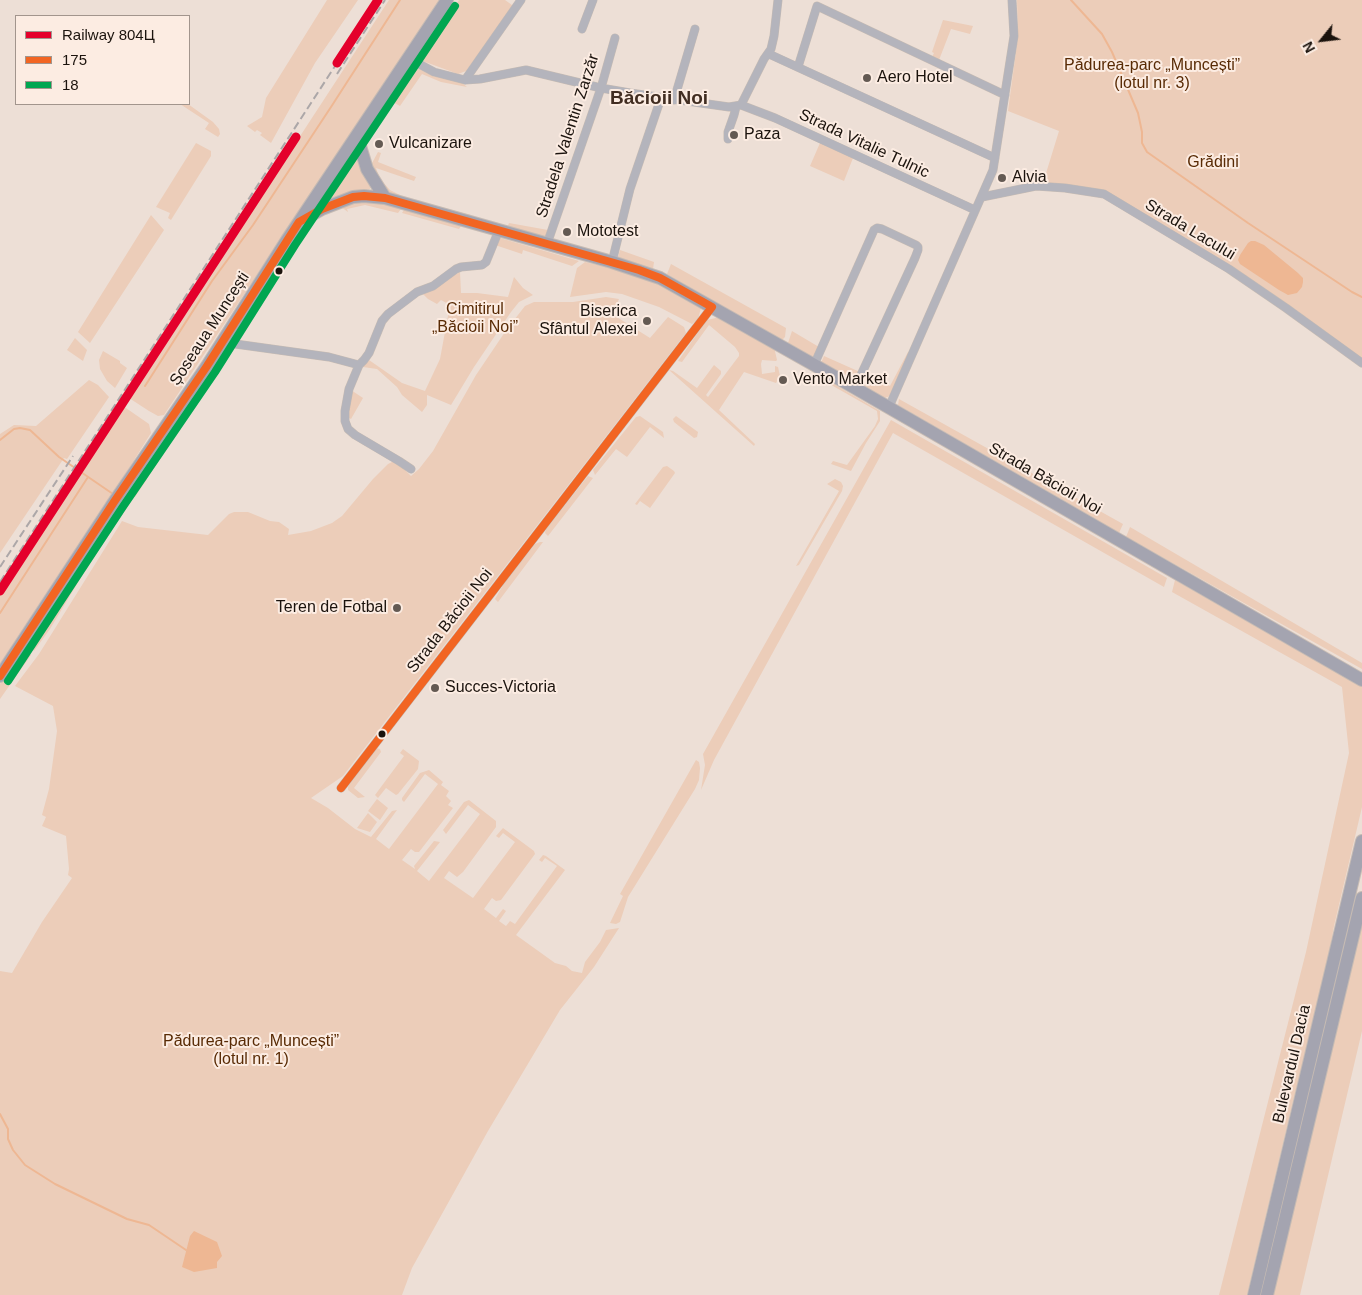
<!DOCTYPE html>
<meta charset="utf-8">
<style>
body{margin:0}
#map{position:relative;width:1362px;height:1295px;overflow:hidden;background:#eddfd6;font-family:Helvetica,sans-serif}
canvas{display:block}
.legend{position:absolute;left:15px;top:15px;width:175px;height:90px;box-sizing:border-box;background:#fcece2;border:1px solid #a2958d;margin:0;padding:6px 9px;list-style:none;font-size:15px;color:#1b130d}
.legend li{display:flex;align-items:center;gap:10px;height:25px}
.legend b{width:25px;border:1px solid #a2958d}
.north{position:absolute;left:1297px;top:15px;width:50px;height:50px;-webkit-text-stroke:4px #fcece2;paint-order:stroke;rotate:241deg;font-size:14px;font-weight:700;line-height:20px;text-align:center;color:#1b130d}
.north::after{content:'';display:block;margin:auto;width:18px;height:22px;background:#1b130d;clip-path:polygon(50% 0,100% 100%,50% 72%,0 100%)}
</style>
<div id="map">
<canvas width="1362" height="1295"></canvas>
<ul class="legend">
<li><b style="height:6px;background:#e4002b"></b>Railway 804Ц</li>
<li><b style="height:6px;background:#f26522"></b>175</li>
<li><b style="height:6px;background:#00a651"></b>18</li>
</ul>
<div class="north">N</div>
</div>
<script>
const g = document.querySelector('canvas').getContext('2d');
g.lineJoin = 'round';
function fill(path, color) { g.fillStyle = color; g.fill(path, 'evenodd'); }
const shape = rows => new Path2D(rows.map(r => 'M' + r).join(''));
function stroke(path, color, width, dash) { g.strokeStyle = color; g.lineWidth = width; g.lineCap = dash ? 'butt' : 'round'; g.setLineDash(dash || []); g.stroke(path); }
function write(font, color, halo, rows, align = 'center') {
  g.font = font + ' Helvetica,sans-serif'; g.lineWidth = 4; g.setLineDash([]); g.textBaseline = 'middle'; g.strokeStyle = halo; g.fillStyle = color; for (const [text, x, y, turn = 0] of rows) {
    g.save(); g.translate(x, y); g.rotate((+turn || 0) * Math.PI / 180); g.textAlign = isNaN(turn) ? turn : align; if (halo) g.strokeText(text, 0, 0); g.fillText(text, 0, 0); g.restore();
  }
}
fill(shape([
 [327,0,358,0,315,63,271,143,260,135,262,133,257,130,255,132,247,126,262,117,266,98],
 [389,0,439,0,164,415,158,416,149,411,129,398],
 [459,0,505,0,512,5,512,9,466,71,458,74,420,60],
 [1017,0,1362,0,1362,359,1296,310,1233,267,1107,192,1043,183,1059,131,1008,111,1018,37],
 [943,20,973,26,970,34,951,29,939,60,932,57,934,53,932,52],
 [415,67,433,76,461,82,467,87,441,82,422,74,400,106,391,101],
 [180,104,188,104,213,122,219,129,220,134,218,137,205,129,209,123],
 [196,143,211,151,211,156,171,220,168,218,170,213,156,207],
 [820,143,853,158,844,181,810,166],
 [354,151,355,151,371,186,370,189,319,203,319,201],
 [378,152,381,153,378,162,416,177,414,181,376,168,380,179,390,190,404,197,470,215,470,216,391,194,385,190,371,165],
 [362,201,379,202,401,209,398,213,365,205,347,209,348,212,341,207],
 [404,210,461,226,459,229,402,213],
 [151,215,164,230,90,343,78,332],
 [509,223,548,230,546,237,507,228],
 [500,238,579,261,572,266,523,250,522,254,495,245],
 [620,250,654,262,653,269,618,257],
 [585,262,614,269,648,279,671,289,701,308,698,319,692,324,659,307,622,294,606,292,570,297,577,268],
 [671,264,786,328,785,337,782,340,772,335,667,274],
 [460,272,461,293,477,293,508,297,514,277,523,288,533,295,519,302,511,312,474,367,451,405,427,395,427,405,422,412,402,395,397,387,377,369,363,367,361,368,369,360,402,383,425,391,440,359,450,305,441,300,437,304,428,299,421,292],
 [606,297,619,299,612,314,650,338,668,317,684,327,686,333,343,776,311,798,328,808,355,829,371,837,392,811,397,810,376,839,389,849,438,784,425,774,404,802,402,800,402,798,420,773,429,770,443,782,441,785,449,791,446,796,451,801,448,805,453,808,419,852,415,852,411,849,402,860,415,869,414,866,434,841,440,842,417,871,429,881,480,814,468,805,446,834,443,830,464,802,469,800,496,821,496,827,463,872,457,877,449,871,444,878,473,898,515,842,503,833,499,838,496,836,503,828,534,851,535,854,501,900,496,901,492,898,484,909,496,918,503,909,506,911,499,921,506,926,510,921,515,924,557,866,545,858,542,862,539,860,543,855,546,856,565,870,516,935,555,963,566,966,572,971,582,973,585,962,600,942,606,930,619,928,594,967,560,1010,488,1131,412,1268,402,1295,0,1295,0,971,12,973,42,922,72,878,68,875,69,869,66,836,42,826,46,817,42,815,49,789,57,731,53,706,15,686,39,654,122,521,138,527,208,535,229,514,234,512,248,512,270,521,279,522,289,529,288,535,311,531,332,523,342,516,373,479,388,464,392,462,397,462,411,476,419,469,433,451,476,375,507,329,525,306,534,302,573,302],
 [720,317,774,347,777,360,776,361,762,360,761,364,762,374,775,372,775,366,778,367,780,376,776,383,744,372,719,410,755,444,754,446,669,370,673,371,697,388,714,365,721,371,721,374,706,395,708,397,739,356,739,353,735,347,709,325,682,362,678,361,707,320],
 [792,331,819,347,813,358,788,343],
 [75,338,87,350,83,361,67,350],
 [103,351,120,361,120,363,127,368,115,388,107,381,100,369,99,360],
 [908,352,910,352,892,392,888,397,884,398,862,386,866,375,890,386],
 [824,356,860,372,853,381,821,363],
 [211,371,214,373,208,384,193,405,187,416,181,414],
 [815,373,880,411,880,421,866,443,851,471,831,464,833,461,847,465,875,426,878,419,877,411,812,374],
 [89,380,98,385,109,397,67,459,64,458,0,553,0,434,14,425,36,426],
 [351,390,363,398,351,419,347,417],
 [899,399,1123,524,1119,533,898,405],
 [123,406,149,424,151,433,124,476,119,487,0,666,0,596],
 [640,416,663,432,664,438,650,427,627,457,616,449,595,475,593,470,636,417],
 [676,416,698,432,697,437,694,438,674,422,673,419],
 [891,420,1167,578,1164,587,893,433,714,760,701,790,705,765,703,754],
 [158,450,164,453,150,474,143,470],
 [667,466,674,471,675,473,650,508,640,501,637,505,635,504,663,467],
 [140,474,147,479,135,497,127,491],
 [588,476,593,478,548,536,545,533,546,529],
 [835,479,841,482,843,486,842,491,799,565,796,566,839,491,827,484],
 [125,494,132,500,83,574,50,629,34,651,29,643],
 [1130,527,1362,663,1362,669,1126,537],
 [540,542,543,542,498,602,495,599,506,580,535,544],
 [1175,580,1362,687,1362,807,1334,926,1322,992,1293,1101,1247,1295,1219,1295,1306,952,1349,753,1342,687,1172,592],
 [24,646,31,655,0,699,0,684],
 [376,748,380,749,381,752,354,788,365,797,358,798,348,790,348,787,352,778],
 [403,749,419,761,418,769,398,794,396,795,386,788,378,798,375,795,404,756,400,753],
 [696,760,699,762,700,768,699,780,695,789,628,897,620,922,616,924,610,923,623,896,620,894],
 [377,799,388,808,380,820,368,811],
 [368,813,377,822,370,832,357,828],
 [1362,923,1362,1031,1300,1295,1273,1295]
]), '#eccdb9');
fill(shape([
 [1251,241,1255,241,1264,245,1298,273,1303,278,1303,282,1302,287,1297,293,1288,295,1279,290,1240,264,1238,260,1240,255,1248,243],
 [194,1231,217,1242,222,1256,217,1262,217,1268,194,1272,182,1267,190,1236]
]), '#eeb793');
stroke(shape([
 [1071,0,1102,34,1112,52,1138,113,1142,132,1142,143,1147,152,1248,223,1352,292,1362,297],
 [145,386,212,281,253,225,331,107,400,0],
 [0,440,14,429,20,428,30,430,59,457,113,494],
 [121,500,127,504],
 [0,613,88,477],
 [0,1114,8,1129,8,1139,13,1150,25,1165,55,1184,127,1219,149,1225,186,1250]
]), '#eeb793', 2);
const minor = shape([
 [582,29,593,0],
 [769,54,995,158],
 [408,58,434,72,465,80,480,79,526,70,601,88,630,93,729,107,741,105],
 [798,67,817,6,1005,95],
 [465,80,521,0],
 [674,100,695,29],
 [741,105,775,118,975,210],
 [741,105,764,59,771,49,774,36,778,0],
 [728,139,728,132,734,115,736,107],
 [982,197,1036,186,1065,188,1104,194,1229,269,1286,308,1362,363],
 [547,244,601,88,615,38],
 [612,262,630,189,661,98],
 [221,342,329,357,359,365],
 [814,365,874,230,877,228,882,229,916,245,918,247,918,250,915,258,855,388],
 [889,407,993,170,1014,36,1012,0],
 [411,469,399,461,355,435,348,429,345,421,345,411,349,389,359,365,364,360,369,353,382,321,388,314,417,292,433,286,456,269,461,267,482,265,486,262,499,230],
 [341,788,712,307]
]);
const primary = shape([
 [357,136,367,169,385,198],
 [299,222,322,209,353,197,364,196,385,198,612,262,660,278,855,388,1362,680],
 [0,676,114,502,207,366,287,240,447,0],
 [1254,1295,1362,841],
 [1267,1295,1362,898]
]);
stroke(minor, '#c6bbb3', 9);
stroke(primary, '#c6bbb3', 14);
stroke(minor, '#b4b4bc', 8);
stroke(primary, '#a4a4b0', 12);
stroke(shape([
 [337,74,385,0],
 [0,567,73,456],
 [0,582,337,63]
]), '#aca7a8', 2, [8, 4]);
stroke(shape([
 [0,676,114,502,207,366,299,222,322,209,353,197,364,196,385,198,639,270,660,278,712,307],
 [341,788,712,307]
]), '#f26522', 8);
stroke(shape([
 [8,681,122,508,215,372,295,245,455,6]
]), '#00a651', 8);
stroke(shape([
 [337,63,378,0],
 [0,591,296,137]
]), '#e4002b', 9);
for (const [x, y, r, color] of [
 [867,78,5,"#645a53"],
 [734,135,5,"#645a53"],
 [379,144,5,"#645a53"],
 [1002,178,5,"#645a53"],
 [567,232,5,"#645a53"],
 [279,271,4.5,"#1b130d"],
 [647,321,5,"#645a53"],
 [783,380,5,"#645a53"],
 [397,608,5,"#645a53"],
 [435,688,5,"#645a53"],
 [382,734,4.5,"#1b130d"]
]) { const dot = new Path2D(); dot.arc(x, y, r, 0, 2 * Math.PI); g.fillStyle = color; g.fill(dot); stroke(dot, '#fcece2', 2); }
write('16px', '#592b05', '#fcece2', [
 ["Pădurea-parc „Muncești”",1152,66],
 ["(lotul nr. 3)",1152,84],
 ["Grădini",1213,163],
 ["Cimitirul",475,310],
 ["„Băcioii Noi”",475,328],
 ["Pădurea-parc „Muncești”",251,1042],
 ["(lotul nr. 1)",251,1060]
]);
write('16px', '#1b130d', '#fcece2', [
 ["Aero Hotel",877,78],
 ["Paza",744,135],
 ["Vulcanizare",389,144],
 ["Alvia",1012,178],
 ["Mototest",577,232],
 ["Biserica",637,312,"right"],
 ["Sfântul Alexei",637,330,"right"],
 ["Vento Market",793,380],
 ["Teren de Fotbal",387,608,"right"],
 ["Succes-Victoria",445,688]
], 'left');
write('16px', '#1b130d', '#fcece2', [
 ["Stradela Valentin Zarzăr",568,136,-72],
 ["Strada Vitalie Tulnic",864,144,25],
 ["Strada Lacului",1190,230,31],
 ["Șoseaua Muncești",210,329,-57],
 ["Strada Băcioii Noi",1045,479,30],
 ["Strada Băcioii Noi",450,621,-52],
 ["Bulevardul Dacia",1292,1064,-77]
]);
write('bold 19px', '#412d21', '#fcece2', [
 ["Băcioii Noi",659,99]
]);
</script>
